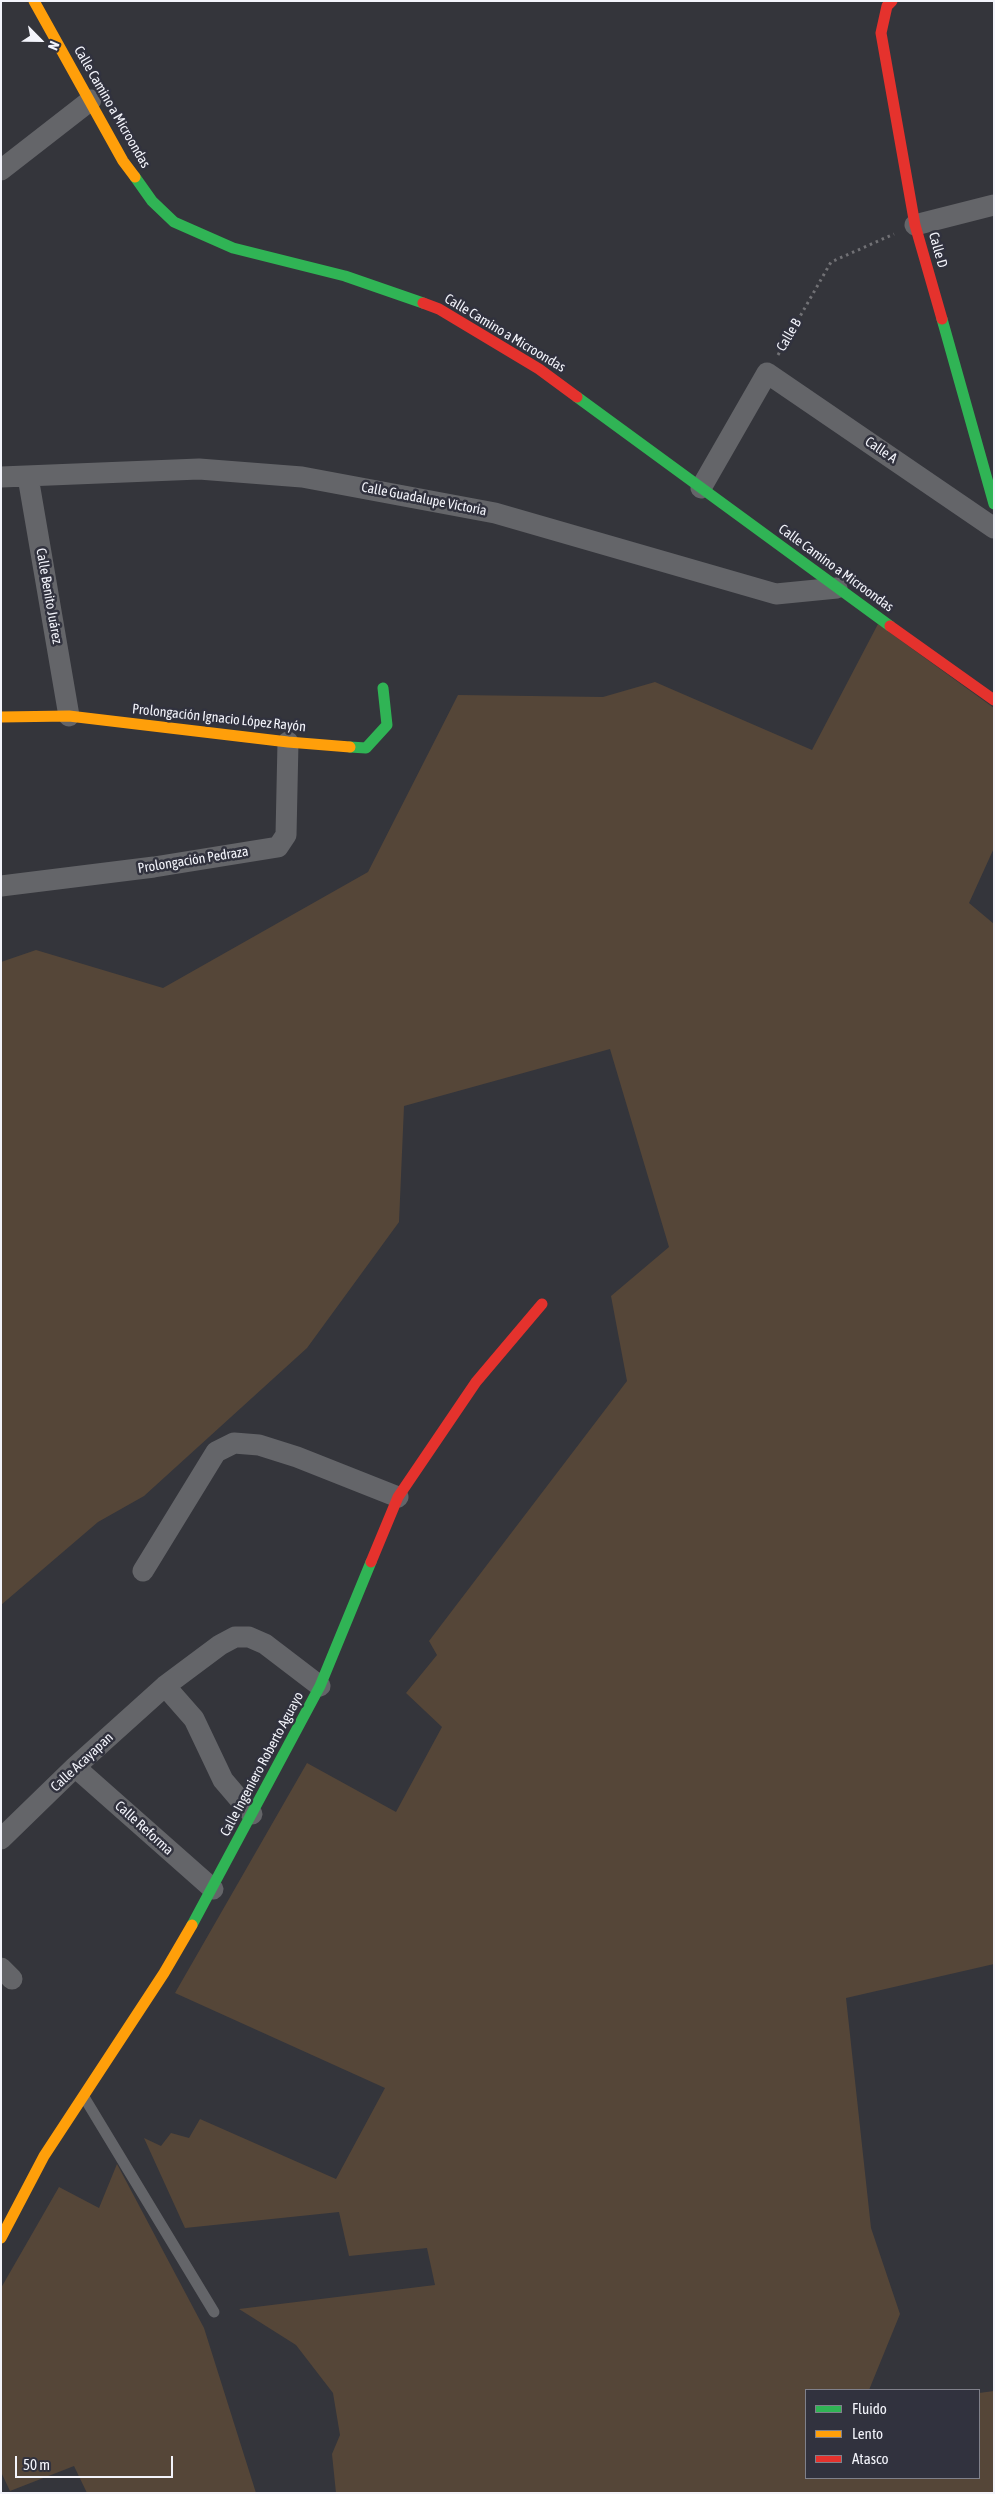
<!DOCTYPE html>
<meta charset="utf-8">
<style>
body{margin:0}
#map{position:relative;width:995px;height:2494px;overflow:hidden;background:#34353b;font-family:"Asap Condensed",sans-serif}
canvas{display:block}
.frame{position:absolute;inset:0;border:2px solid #f3f4fb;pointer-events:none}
.legend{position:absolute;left:805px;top:2389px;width:175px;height:90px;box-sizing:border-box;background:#31323e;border:1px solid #7f808a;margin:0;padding:6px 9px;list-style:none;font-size:15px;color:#f3f4fb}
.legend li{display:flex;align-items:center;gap:10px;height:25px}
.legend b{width:25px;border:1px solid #7f808a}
.north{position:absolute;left:15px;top:15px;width:50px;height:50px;-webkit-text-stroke:4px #31323e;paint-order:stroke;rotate:113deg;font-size:14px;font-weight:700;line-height:20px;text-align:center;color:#f3f4fb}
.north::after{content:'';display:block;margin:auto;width:18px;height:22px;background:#f3f4fb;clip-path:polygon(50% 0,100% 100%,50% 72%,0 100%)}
.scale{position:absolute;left:15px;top:2456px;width:158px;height:22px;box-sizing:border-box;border:2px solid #f3f4fb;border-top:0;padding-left:6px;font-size:15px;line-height:18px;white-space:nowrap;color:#f3f4fb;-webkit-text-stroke:4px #31323e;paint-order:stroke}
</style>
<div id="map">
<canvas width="995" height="2494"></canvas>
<div class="frame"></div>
<ul class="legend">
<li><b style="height:6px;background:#30b455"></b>Fluido</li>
<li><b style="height:6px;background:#ff9f0a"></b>Lento</li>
<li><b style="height:6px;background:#e5322d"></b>Atasco</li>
</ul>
<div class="north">N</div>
<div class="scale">50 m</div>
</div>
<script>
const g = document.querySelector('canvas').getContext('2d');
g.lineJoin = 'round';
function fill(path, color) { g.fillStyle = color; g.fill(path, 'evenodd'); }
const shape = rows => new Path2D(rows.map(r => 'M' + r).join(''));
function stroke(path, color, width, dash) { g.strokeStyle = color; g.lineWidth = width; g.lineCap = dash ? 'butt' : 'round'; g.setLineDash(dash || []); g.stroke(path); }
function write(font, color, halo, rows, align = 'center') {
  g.font = font + ' "Asap Condensed",sans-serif'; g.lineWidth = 5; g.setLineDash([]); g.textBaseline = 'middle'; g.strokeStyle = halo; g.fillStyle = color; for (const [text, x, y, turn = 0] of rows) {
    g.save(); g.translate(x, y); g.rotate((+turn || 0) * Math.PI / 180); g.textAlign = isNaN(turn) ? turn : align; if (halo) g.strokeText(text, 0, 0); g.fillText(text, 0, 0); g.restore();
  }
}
fill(shape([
 [878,624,994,708,994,848,969,903,994,924,994,1964,846,1998,871,2228,900,2314,869,2390,806,2390,806,2478,979,2478,979,2393,994,2391,994,2493,336,2493,332,2454,340,2435,333,2393,296,2345,239,2309,435,2285,427,2248,349,2256,339,2212,185,2228,144,2138,161,2146,171,2133,189,2138,200,2119,336,2179,385,2088,175,1993,307,1763,396,1812,442,1727,406,1693,437,1655,429,1641,627,1381,611,1296,669,1247,610,1049,404,1106,399,1222,307,1348,144,1496,98,1522,1,1605,1,962,36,950,163,988,368,872,458,695,603,697,655,682,812,750],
 [117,2164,204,2328,256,2493,87,2493,74,2466,10,2491,1,2472,1,2288,59,2187,99,2208]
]), '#554638');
stroke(shape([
 [778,355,831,262,894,234]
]), '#717175', 3, [2.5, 4]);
stroke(shape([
 [84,2097,214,2312]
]), '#646569', 11);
stroke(shape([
 [1,170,91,100],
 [915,225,994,205],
 [1,477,199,469,302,477,495,513,776,594,837,588],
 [28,477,69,716],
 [701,488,767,373,994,528],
 [1,886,154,867,278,847,286,835,288,742],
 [143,1571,216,1452,234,1443,259,1445,297,1457,398,1497],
 [165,1686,194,1719,223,1780,252,1814],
 [75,1767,213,1889],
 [1,1839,75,1767,165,1686,220,1645,235,1637,249,1637,265,1644,320,1686],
 [1,1968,12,1979]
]), '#646569', 21);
stroke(shape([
 [135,177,152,201,174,222,233,248,345,276,423,303],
 [942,319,994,504],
 [577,397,890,626],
 [350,747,366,748,387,725,383,688],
 [192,1925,320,1686,371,1562]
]), '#30b455', 11);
stroke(shape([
 [34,1,123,161,135,177],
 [1,717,69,716,288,742,350,747],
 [1,2238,44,2156,164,1973,192,1925]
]), '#ff9f0a', 11);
stroke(shape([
 [892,1,887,6,881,33,915,225,942,319],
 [423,303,439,309,539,369,577,397],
 [890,626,994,700],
 [371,1562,398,1497,476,1382,542,1304]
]), '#e5322d', 11);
write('14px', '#f3f4fb', '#31323e', [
 ["Calle Camino a Microondas",112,107,60],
 ["Calle D",938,250,74],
 ["Calle Camino a Microondas",505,333,31],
 ["Calle B",789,335,-60],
 ["Calle A",881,450,34],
 ["Calle Guadalupe Victoria",424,499,11],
 ["Calle Camino a Microondas",836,568,36],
 ["Calle Benito Juárez",49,596,80],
 ["Prolongación Ignacio López Rayón",219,718,6],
 ["Prolongación Pedraza",193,860,-9],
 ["Calle Acayapan",82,1762,-43],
 ["Calle Ingeniero Roberto Aguayo",262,1764,-62],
 ["Calle Reforma",144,1828,42]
]);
</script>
